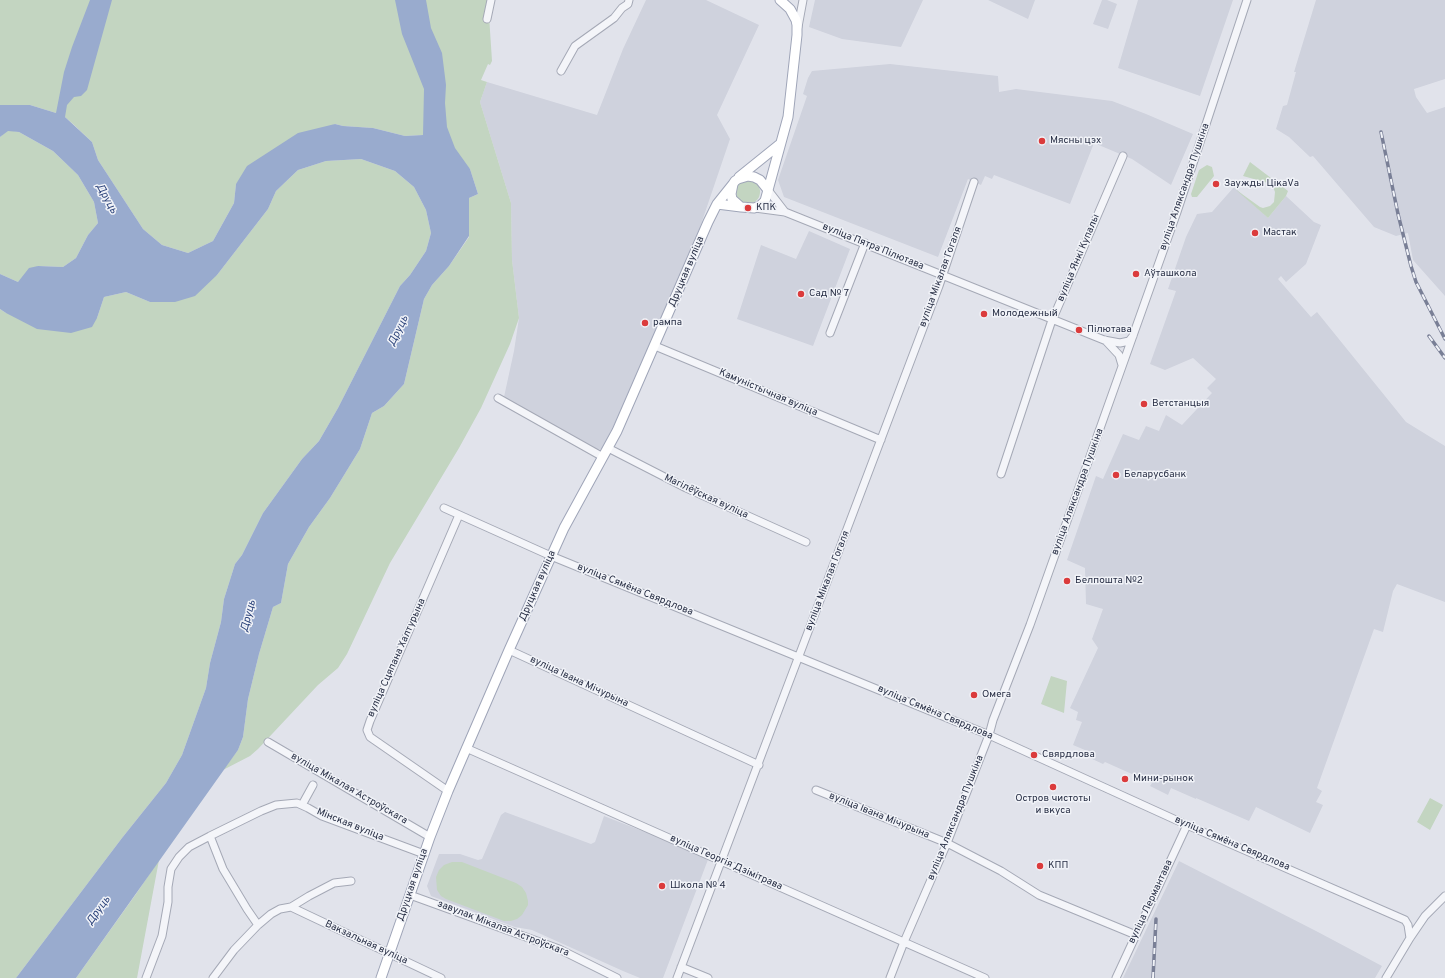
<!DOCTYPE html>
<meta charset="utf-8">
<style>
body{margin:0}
canvas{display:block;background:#e1e3eb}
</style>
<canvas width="1445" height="978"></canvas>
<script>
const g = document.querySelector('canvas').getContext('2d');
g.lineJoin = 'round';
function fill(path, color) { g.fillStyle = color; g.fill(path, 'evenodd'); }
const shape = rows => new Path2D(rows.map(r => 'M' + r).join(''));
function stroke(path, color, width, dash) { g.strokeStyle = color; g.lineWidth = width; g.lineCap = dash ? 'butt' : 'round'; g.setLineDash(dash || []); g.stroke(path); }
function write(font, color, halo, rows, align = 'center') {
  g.font = font + ' Overpass,sans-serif'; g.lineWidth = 3; g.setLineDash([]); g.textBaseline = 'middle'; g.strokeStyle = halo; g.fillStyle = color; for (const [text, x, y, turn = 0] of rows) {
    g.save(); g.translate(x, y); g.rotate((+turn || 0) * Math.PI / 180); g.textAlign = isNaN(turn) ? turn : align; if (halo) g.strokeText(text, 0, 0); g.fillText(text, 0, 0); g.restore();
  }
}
fill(shape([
 [646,0,706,0,759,25,717,115,730,139,697,236,619,415,602,449,596,450,504,397,514,351,519,318,512,260,511,203,480,102,487,82,597,115,623,49],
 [815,0,923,0,901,47,842,39,809,27],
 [988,0,1035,0,1028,19],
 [1102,0,1107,0,1117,4,1108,29,1093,24],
 [1138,0,1233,0,1200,96,1118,68],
 [1316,0,1445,0,1445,79,1414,89,1416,97,1427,113,1445,107,1445,296,1413,260,1408,233,1396,236,1374,227,1313,156,1310,157,1289,137,1276,129,1283,106,1287,105,1296,72,1294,72],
 [890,64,998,76,999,92,1016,89,1112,101,1146,114,1193,134,1171,185,1132,159,1094,143,1070,204,994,175,992,179,985,176,981,185,968,179,938,257,784,197,778,180,807,96,803,94,808,78,812,71],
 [1234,187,1268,218,1286,196,1314,222,1321,225,1306,264,1286,282,1281,276,1278,279,1311,317,1317,312,1406,422,1445,446,1445,602,1397,584,1393,591,1383,632,1374,629,1317,788,1322,791,1316,802,1323,805,1310,833,1256,807,1249,821,1196,798,1196,799,1171,788,1168,795,1150,786,1152,783,1105,762,1103,764,1090,758,1092,753,1073,745,1082,722,1076,720,1078,712,1070,708,1098,648,1092,639,1103,609,1086,604,1085,568,1067,560,1096,476,1103,479,1123,434,1139,440,1146,426,1159,431,1166,415,1182,425,1212,393,1207,388,1216,379,1193,358,1165,370,1150,364,1176,291,1168,289,1186,237,1197,214,1212,212],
 [809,231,850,249,813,346,737,319,761,245,796,259],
 [505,812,591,844,595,842,604,816,709,857,663,978,640,978,623,971,532,930,515,927,431,896,427,886,439,854,460,854,478,860,482,859,501,815],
 [1179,861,1316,931,1382,966,1375,978,1123,978]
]), '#cfd2dd');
fill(shape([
 [0,0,488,0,492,61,490,65,488,64,481,80,487,82,480,102,511,203,512,260,519,318,510,344,481,408,459,448,390,563,347,654,338,668,318,685,258,749,250,756,223,770,238,750,243,737,248,699,259,654,273,607,281,603,288,564,309,527,330,498,360,449,372,413,384,406,404,384,424,299,432,285,449,266,469,237,469,198,478,194,470,169,423,135,405,136,373,128,343,126,335,124,236,184,234,203,213,241,188,253,162,245,143,229,98,160,92,142,73,124,65,117,56,113,30,105,0,105],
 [8,130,19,132,53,151,78,175,94,202,98,223,88,235,76,258,63,267,38,266,18,282,0,274,0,137],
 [361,159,395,171,414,187,426,210,431,233,426,251,410,275,400,286,338,408,319,441,302,459,263,513,242,555,235,564,224,599,221,622,210,663,206,688,182,755,166,783,122,838,16,978,0,978,0,309,6,313,97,318,104,297,126,292,150,302,217,275,268,209,276,191,298,170,326,161],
 [1250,162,1288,191,1286,196,1268,218,1235,189,1260,207,1263,208,1270,206,1274,202,1275,192,1273,187,1268,183,1243,176],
 [1207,165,1212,167,1214,176,1197,197,1192,197,1191,194,1199,170],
 '736 192a12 12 0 1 1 24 0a12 12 0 1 1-24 0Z',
 [1051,676,1067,681,1064,713,1041,704],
 [1430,798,1443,805,1430,830,1417,822],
 [159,860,137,978,76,978,136,894],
 [452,862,462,862,516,883,522,887,526,893,528,901,528,905,522,915,517,919,511,921,504,921,446,899,441,896,437,890,436,877,439,870,444,865]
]), '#c3d5c1');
fill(shape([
 [90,0,112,0,87,90,81,96,74,97,67,105,65,117,92,142,98,160,143,229,162,245,188,253,213,241,234,203,236,184,247,166,298,133,335,124,343,126,373,128,405,136,423,135,424,89,402,34,395,0,426,0,431,28,442,53,446,85,445,103,447,127,455,148,470,169,478,194,469,198,469,236,449,266,432,285,424,299,404,384,384,406,372,413,360,449,330,498,309,527,288,564,281,603,273,607,259,654,248,699,243,737,238,750,76,978,16,978,122,838,166,783,182,755,206,688,210,663,221,622,224,599,235,564,242,555,263,513,302,459,319,441,338,408,400,286,410,275,426,251,431,233,426,210,414,187,395,171,361,159,326,161,298,170,276,191,268,209,217,275,195,296,175,302,150,302,126,292,104,297,97,318,92,327,71,333,37,329,6,313,0,309,0,274,18,282,29,268,38,266,63,267,76,258,88,235,98,223,94,202,78,175,53,151,19,132,8,131,0,137,0,105,30,105,56,113,64,72,72,47]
]), '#99abce');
const minor = shape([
 [487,19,491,0],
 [798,27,803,0],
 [561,71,575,46,614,18,622,8,628,4,629,0],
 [768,190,785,212],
 [755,208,785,212,1104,340,1120,343,1129,341,1133,336],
 [830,333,865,243],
 [1105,340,1119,355,1122,365],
 [655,346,881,440],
 [498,398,603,457],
 [608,448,686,488,806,542],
 [1001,474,1051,323,1123,156],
 [444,508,551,556,989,735,1187,825,1405,920,1408,925,1410,938],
 [509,650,759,765],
 [268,742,430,837],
 [466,748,985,978],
 [816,790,947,843,1001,871,1039,895,1136,935],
 [448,791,370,737,367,730,370,721,459,515],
 [302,805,313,785],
 [410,895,559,949,617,978],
 [291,907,441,978],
 [258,925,247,909,223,869,210,836,261,811,276,805,297,803,308,808,322,816,424,854],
 [681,967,708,978],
 [146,978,162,936,168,902,168,887,171,869,179,857,189,847,210,836],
 [213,978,234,950,258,925,271,914,280,909,291,907,309,896,334,883,351,881],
 [677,978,939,286,974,182],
 [890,978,904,942,947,843,989,735,993,720,1030,625,1177,212,1247,0],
 [1116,978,1187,825],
 [1386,978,1410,938,1425,916,1445,896]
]);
const major = shape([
 [748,176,754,177,760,180,768,190,765,201,760,206,754,208,741,207,732,199,731,194,733,184,735,181,738,179,748,176],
 [739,177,780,144],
 [768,190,788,117,797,35,797,25,796,20,790,9,780,0],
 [717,204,741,207],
 [381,978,430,837,448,791,509,650,564,528,617,431,708,222,717,204,733,184]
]);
stroke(minor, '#a5a9b6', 9);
stroke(major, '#9fa5b8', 11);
stroke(minor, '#f4f5f9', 7);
stroke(major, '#fff', 9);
const rail = shape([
 [1381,132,1398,214,1411,266,1416,282,1445,339],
 [1429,336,1445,358],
 [1153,978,1156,919]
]);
stroke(rail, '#797f96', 3.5);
stroke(rail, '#f1f3f8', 2, [6]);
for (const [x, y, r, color] of [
 [1042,141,4,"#db3b3c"],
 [1216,184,4,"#db3b3c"],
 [748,208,4,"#db3b3c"],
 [1255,233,4,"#db3b3c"],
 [1136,274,4,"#db3b3c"],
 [801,294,4,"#db3b3c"],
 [984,314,4,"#db3b3c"],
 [645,323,4,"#db3b3c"],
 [1079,330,4,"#db3b3c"],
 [1144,404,4,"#db3b3c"],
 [1116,475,4,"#db3b3c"],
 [1067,581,4,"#db3b3c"],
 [974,695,4,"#db3b3c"],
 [1034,755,4,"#db3b3c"],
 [1125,779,4,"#db3b3c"],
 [1053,787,4,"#db3b3c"],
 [1040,866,4,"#db3b3c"],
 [662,886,4,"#db3b3c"]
]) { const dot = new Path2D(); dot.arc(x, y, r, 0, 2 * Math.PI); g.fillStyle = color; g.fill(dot); stroke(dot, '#f1f3f8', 1.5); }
write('10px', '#272e44', '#f1f3f8', [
 ["Мясны цэх",1050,141],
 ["Заужды ЦікаVа",1224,184],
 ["КПК",756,208],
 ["Мастак",1263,233],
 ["Аўташкола",1144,274],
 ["Сад № 7",809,294],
 ["Молодежный",992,314],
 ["рампа",653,323],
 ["Пілютава",1087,330],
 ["Ветстанцыя",1152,404],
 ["Беларусбанк",1124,475],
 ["Белпошта №2",1075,581],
 ["Омега",982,695],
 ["Свярдлова",1042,755],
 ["Мини-рынок",1133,779],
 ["Остров чистоты",1053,799,"center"],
 ["и вкуса",1053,811,"center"],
 ["КПП",1048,866],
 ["Школа № 4",670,886]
], 'left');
write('10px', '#272e44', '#f1f3f8', [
 ["вуліца Аляксандра Пушкіна",1185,187,-71],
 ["вуліца Пятра Пілютава",873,247,22],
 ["вуліца Янкі Купалы",1079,258,-67],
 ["Друцкая вуліца",687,272,-67],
 ["вуліца Мікалая Гогаля",941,277,-70],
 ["Камуністычная вуліца",768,393,23],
 ["вуліца Аляксандра Пушкіна",1078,492,-70],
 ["Магілёўская вуліца",706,497,25],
 ["вуліца Мікалая Гогаля",828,581,-69],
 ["Друцкая вуліца",538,586,-66],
 ["вуліца Сямёна Свярдлова",635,590,22],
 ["вуліца Сцяпана Халтурына",397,658,-66],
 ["вуліца Івана Мічурына",579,682,25],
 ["вуліца Сямёна Свярдлова",935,713,23],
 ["вуліца Мікалая Астроўскага",349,789,30],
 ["вуліца Івана Мічурына",879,816,22],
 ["вуліца Аляксандра Пушкіна",956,818,-68],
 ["Мінская вуліца",350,825,22],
 ["вуліца Сямёна Свярдлова",1232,844,23],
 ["вуліца Георгія Дзімітрава",726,863,24],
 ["Друцкая вуліца",413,885,-71],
 ["вуліца Лермантава",1151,902,-65],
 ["завулак Мікалая Астроўскага",503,929,21],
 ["Вакзальная вуліца",366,943,25]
]);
write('italic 11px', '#2e457c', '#f1f3f8', [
 ["Друць",106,199,61],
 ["Друць",399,331,-64],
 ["Друць",249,616,-75],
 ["Друць",99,911,-54]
]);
</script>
